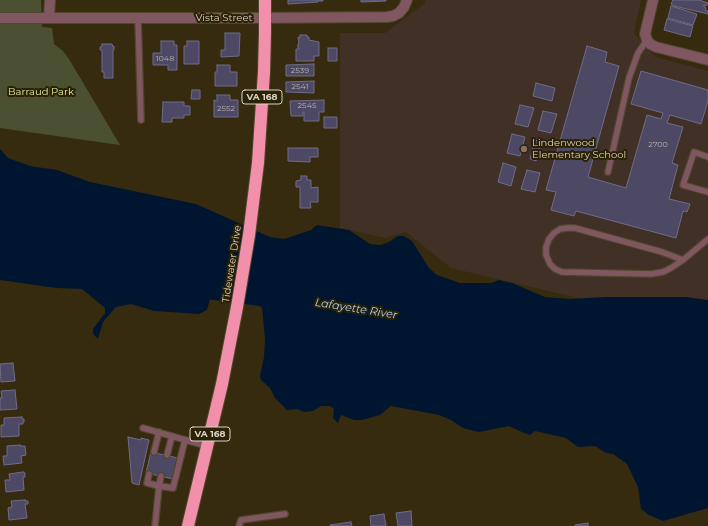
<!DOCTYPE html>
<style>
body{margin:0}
canvas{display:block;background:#362b0f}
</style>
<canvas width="708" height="526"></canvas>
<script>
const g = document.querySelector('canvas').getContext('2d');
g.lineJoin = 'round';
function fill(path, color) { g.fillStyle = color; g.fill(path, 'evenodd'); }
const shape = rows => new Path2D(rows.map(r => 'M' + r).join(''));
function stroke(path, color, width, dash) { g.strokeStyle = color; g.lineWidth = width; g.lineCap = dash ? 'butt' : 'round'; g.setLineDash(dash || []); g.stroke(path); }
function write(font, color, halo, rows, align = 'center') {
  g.font = font + ' Montserrat,sans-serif'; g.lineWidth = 4; g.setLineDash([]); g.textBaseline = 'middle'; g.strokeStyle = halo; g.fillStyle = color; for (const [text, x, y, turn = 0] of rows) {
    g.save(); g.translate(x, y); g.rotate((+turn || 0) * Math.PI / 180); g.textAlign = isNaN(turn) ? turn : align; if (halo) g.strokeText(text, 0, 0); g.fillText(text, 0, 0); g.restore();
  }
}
fill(shape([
 [425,0,641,0,634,33,655,57,708,71,708,302,603,304,451,268,406,232,385,238,340,228,340,33,385,33,425,3]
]), '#403025');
fill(shape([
 [0,0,41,0,42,27,52,28,54,44,63,51,69,59,120,145,0,128]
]), '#4a5031');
fill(shape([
 [0,149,8,158,30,166,57,170,90,182,196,204,270,237,284,239,311,230,317,225,349,230,370,244,380,245,389,242,398,236,404,236,412,241,429,268,437,275,460,283,491,283,499,280,512,283,545,297,570,299,606,297,686,297,708,300,708,508,663,521,649,515,641,509,638,487,627,464,613,454,606,453,595,446,578,447,566,438,535,431,530,435,524,433,509,426,479,432,463,428,451,420,439,415,391,406,380,415,362,420,354,420,341,415,338,423,333,418,334,409,330,406,321,406,313,411,304,412,297,409,287,410,275,398,270,388,261,380,260,376,264,357,265,339,262,308,243,289,227,287,210,299,207,310,199,314,154,311,131,304,116,307,103,322,98,339,93,334,93,329,105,313,105,308,82,289,56,288,0,280]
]), '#001630');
stroke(shape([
 [193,286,276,297]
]), '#001630', 22);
const building = shape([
 [288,0,323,0,323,1,318,1,318,2,288,4,288,0],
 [361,0,386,0,386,1,361,2,361,0],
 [673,0,699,0,708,3,706,6,704,5,704,7,706,8,705,10,708,11,708,14,674,6,671,4,673,0],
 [671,6,697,14,693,25,668,18,671,6],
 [667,19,693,26,690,37,664,30,667,19],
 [225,33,240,33,239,56,221,57,221,50,225,50,225,33],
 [300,35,307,35,307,37,309,37,309,40,319,42,319,56,314,56,314,61,296,61,296,49,299,49,299,48,298,48,298,44,299,44,298,37,300,38,300,35],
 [161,41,174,41,174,45,177,45,177,70,168,70,168,65,153,65,153,53,161,53,161,41],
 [187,41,199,41,199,64,184,64,184,46,187,46,187,41],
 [102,44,112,44,113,47,114,46,114,50,113,50,113,78,104,78,104,72,102,72,102,50,100,50,100,47,102,46,102,44],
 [587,46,607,52,605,62,619,66,588,177,626,188,647,115,661,119,663,113,631,104,641,71,708,90,708,101,701,124,670,115,667,123,683,127,672,163,678,165,669,199,690,204,687,212,683,211,676,238,576,211,574,216,551,210,556,192,546,190,587,46],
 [328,48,337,48,337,61,328,61,328,48],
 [314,64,314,76,286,76,286,65,314,64],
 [217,65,230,65,230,72,237,72,237,86,215,86,215,72,217,72,217,65],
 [314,81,314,93,286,92,286,82,314,81],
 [536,83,555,88,552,101,533,96,536,83],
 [192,90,200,90,200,99,191,99,192,90],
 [217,95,230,95,230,100,238,100,238,117,214,117,214,100,217,101,217,95],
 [324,100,324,112,319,112,319,121,304,121,304,112,303,112,303,116,291,116,290,101,324,100],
 [163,102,184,102,184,106,190,106,190,115,184,115,184,118,172,118,172,122,162,122,163,102],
 [520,105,534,108,528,127,515,124,520,105],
 [543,111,557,114,551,133,538,130,543,111],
 [324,117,337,117,337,128,324,128,324,117],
 [512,134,525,137,520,156,507,153,512,134],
 [535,140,542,142,536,161,530,159,535,140],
 [288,148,318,148,318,157,310,157,310,162,288,161,288,148],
 [503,163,516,167,511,186,498,182,503,163],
 [527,170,540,173,535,192,521,189,527,170],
 [301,176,307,176,307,180,311,180,311,188,318,187,318,202,310,202,311,208,300,208,300,187,296,187,296,181,301,180,301,176],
 [13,363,15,381,1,382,0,364,13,363],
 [15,390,17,409,0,410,0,398,2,398,1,391,15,390],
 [22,417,22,419,24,419,24,422,23,422,23,424,19,424,19,436,1,437,1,425,4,425,4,418,22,417],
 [128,437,141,440,141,438,149,440,139,485,132,483,128,437],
 [20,445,20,446,25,446,26,455,21,456,22,463,4,465,3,456,7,456,7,446,20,445],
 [151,452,178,458,173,479,146,473,151,452],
 [23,472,25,473,25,477,23,477,24,490,6,492,5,480,10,480,9,474,23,472],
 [25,500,25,501,28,501,28,504,25,504,27,518,9,520,8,508,12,507,11,501,25,500],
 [411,511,412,526,398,526,396,513,411,511],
 [384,514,386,526,371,526,370,516,384,514],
 [351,522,352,526,330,526,330,525,351,522],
 [588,523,588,526,575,526,575,525,588,523]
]);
fill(building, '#4d4964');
stroke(building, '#6f6b88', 1);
const lane = shape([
 [138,18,141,120],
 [708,157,694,152,683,185,708,192],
 [608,172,629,78,638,53,647,40],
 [567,228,575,228,662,252,683,260,671,268,663,272,651,274,562,272,555,269,550,264,546,255,546,247,549,239,554,233,560,229,567,228],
 [683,260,708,239],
 [143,428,207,446],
 [154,452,159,432],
 [167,455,172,436],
 [149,474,147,483,159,486,155,526],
 [161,476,159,486,173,488,185,440],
 [239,526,241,520,285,514]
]);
const street = shape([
 [653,0,645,34,647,40,650,44,656,47,708,60],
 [0,18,248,18,387,17,393,16,399,13,404,7,407,0],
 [49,18,50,0]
]);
const highway = shape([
 [188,526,222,384,237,307,249,235,258,163,264,72,265,32,265,0]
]);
stroke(lane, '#50462c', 8);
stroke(street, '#50462c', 12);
stroke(highway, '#50462c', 14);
stroke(lane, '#805761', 5.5);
stroke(street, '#805761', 10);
stroke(highway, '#f28faa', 12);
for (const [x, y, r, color] of [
 [524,149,4,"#8d6e63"]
]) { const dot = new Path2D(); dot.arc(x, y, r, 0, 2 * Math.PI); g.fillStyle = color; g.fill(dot); stroke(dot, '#2b2105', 1.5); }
write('8px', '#b6b0ab', null, [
 ["1048",165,59],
 ["2539",300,71],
 ["2541",300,87],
 ["2545",307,106],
 ["2552",226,109],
 ["2700",658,145]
]);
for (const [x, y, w] of [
 [262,97,40],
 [210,434,40]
]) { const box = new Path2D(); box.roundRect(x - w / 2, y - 7, w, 14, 3); g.fillStyle = '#2b2105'; g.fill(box); stroke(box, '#d9d3c3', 1); }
write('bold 9px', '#d9d3c3', null, [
 ["VA 168",262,97],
 ["VA 168",210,434]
]);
write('10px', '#d9d3c3', '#2b2105', [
 ["Vista Street",224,18],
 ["Tidewater Drive",232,264,-81]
]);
write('10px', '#deeda6', '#2b2105', [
 ["Barraud Park",41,92]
]);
write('10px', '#d9d3c3', '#2b2105', [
 ["Lindenwood",532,143],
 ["Elementary School",532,155]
], 'left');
write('italic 11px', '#a9d3fd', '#2b2105', [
 ["Lafayette River",356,309,9]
]);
</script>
